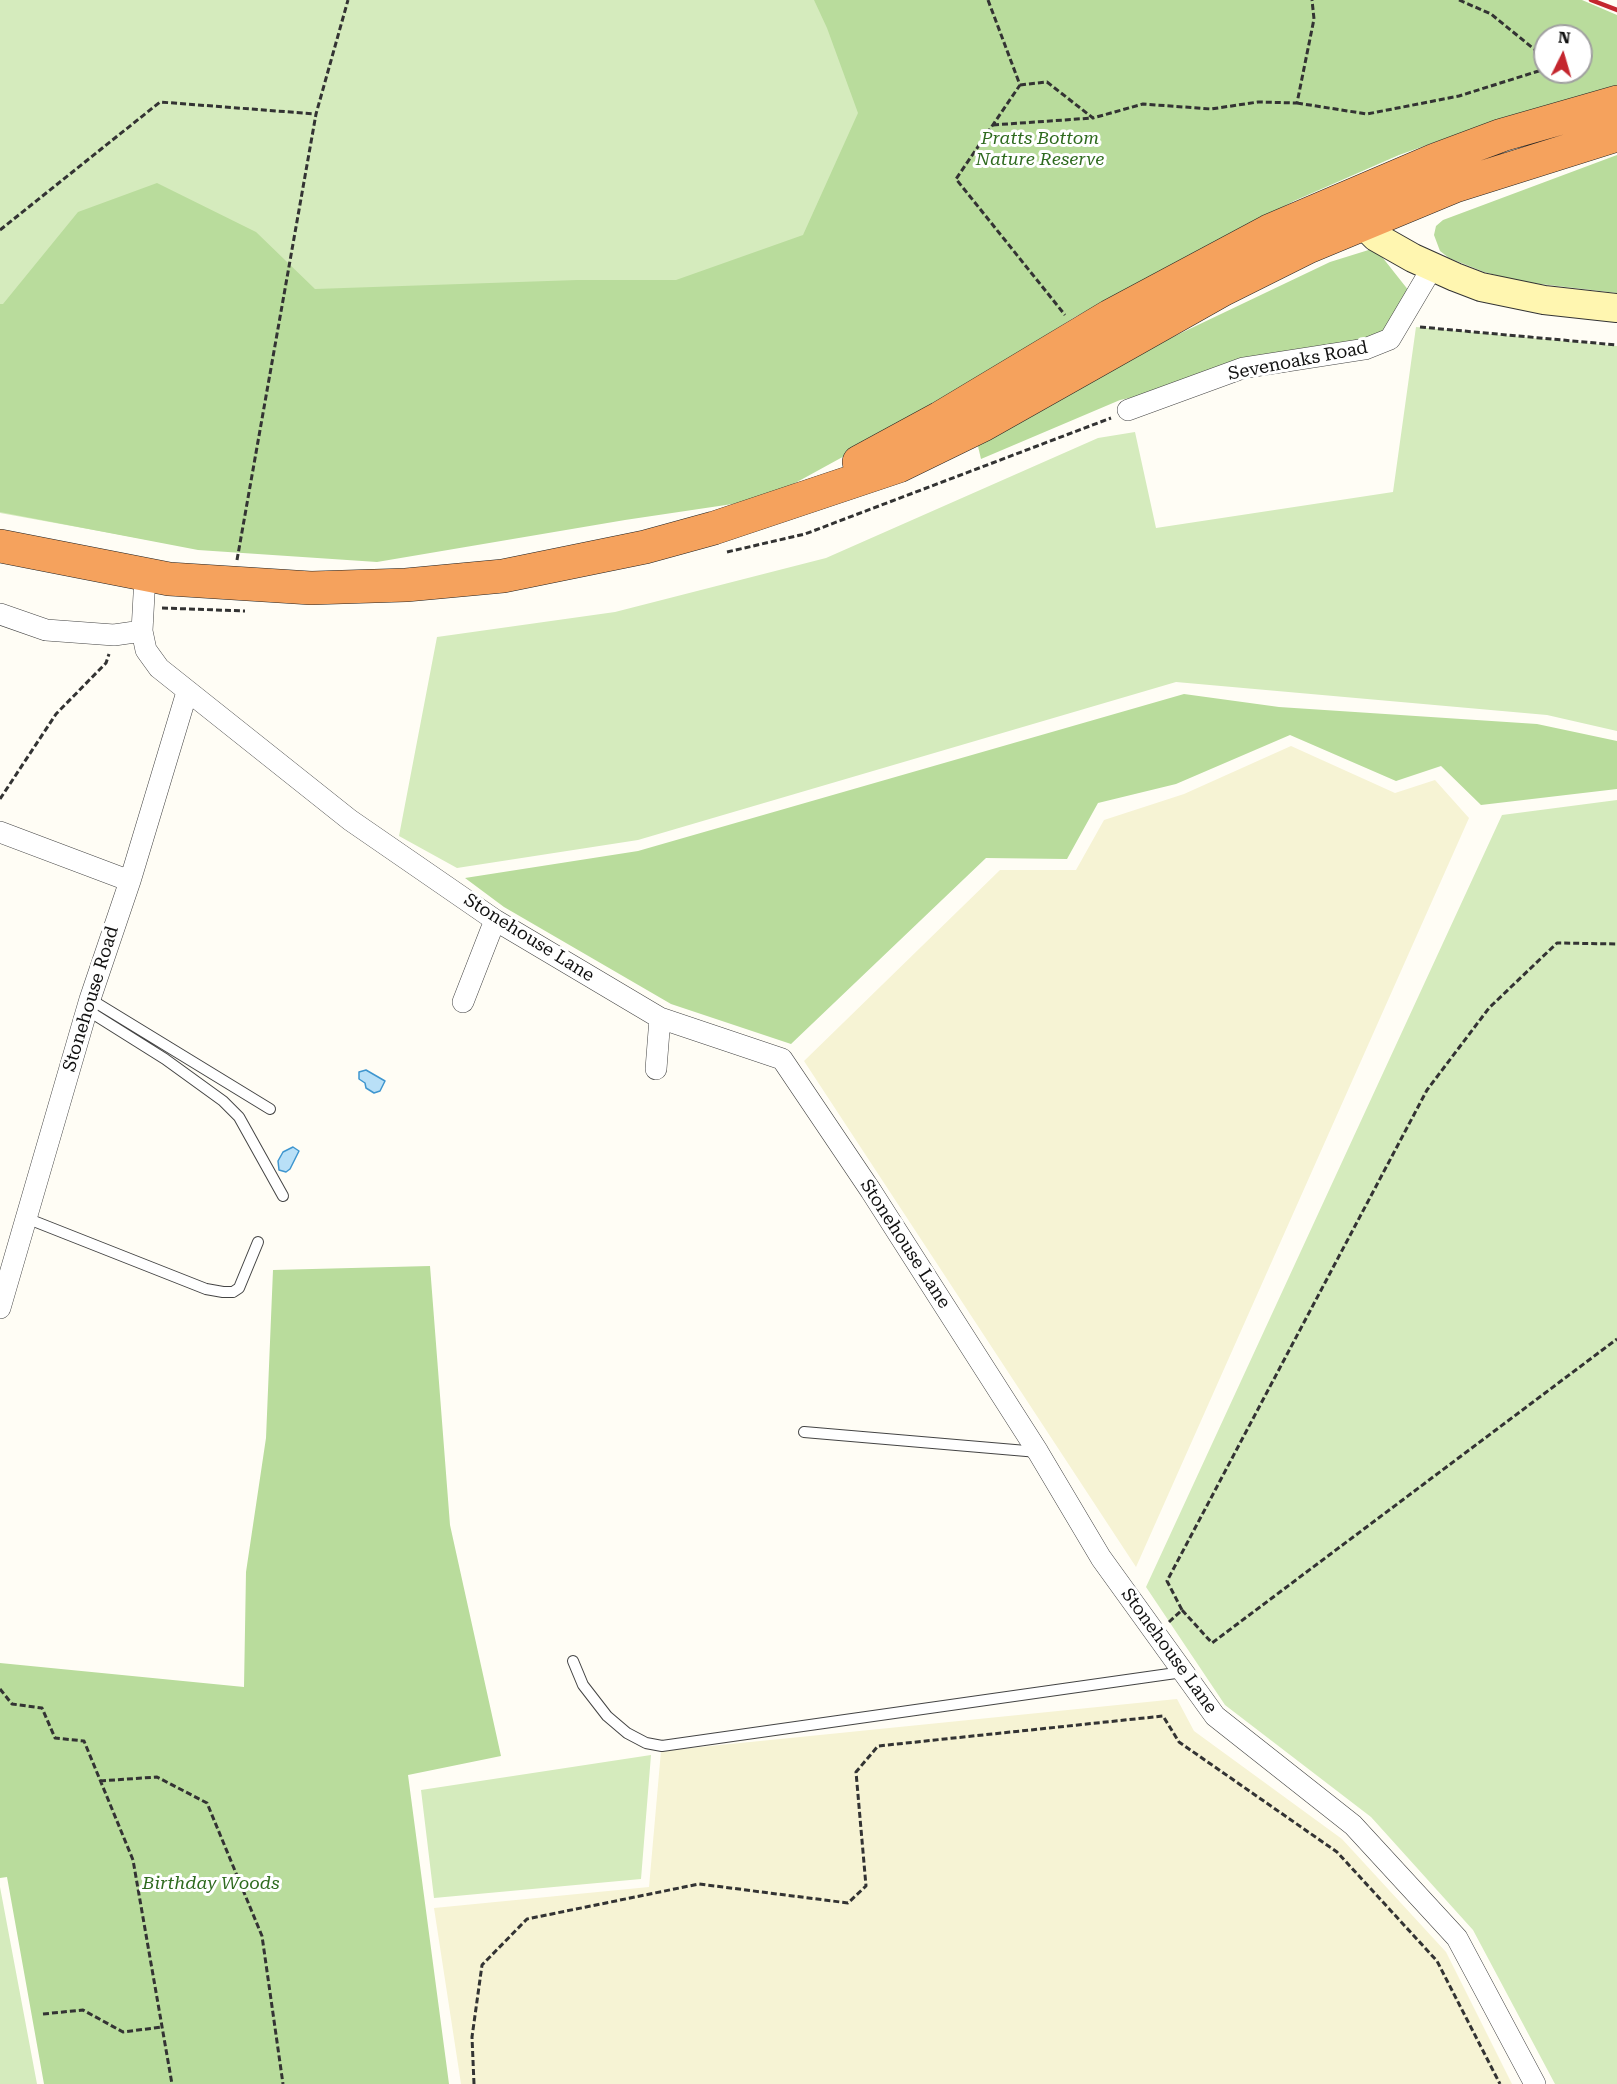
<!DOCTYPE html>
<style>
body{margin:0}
#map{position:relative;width:1617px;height:2084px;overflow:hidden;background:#fffdf5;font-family:"Roboto Serif",serif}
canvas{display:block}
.north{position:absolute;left:1533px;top:24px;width:60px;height:60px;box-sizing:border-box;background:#fff;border:2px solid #a0a0a0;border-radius:50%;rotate:5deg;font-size:16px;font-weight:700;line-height:24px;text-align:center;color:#111}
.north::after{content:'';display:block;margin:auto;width:21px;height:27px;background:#c4262e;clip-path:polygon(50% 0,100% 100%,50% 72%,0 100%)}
</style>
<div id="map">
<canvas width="1617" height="2084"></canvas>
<div class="north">N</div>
</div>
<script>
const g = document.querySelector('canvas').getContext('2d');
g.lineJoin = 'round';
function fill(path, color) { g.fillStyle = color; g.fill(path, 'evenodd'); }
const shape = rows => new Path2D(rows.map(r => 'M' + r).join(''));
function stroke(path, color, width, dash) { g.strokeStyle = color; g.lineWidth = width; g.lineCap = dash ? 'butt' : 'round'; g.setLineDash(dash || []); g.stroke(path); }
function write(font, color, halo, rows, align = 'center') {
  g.font = font + ' "Roboto Serif",serif'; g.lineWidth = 6; g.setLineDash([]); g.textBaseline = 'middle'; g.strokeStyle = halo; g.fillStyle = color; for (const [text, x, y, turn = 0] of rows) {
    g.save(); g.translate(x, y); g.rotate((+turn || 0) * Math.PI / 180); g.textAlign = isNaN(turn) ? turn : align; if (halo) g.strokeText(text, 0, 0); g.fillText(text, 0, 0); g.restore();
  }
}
fill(shape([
 [1291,746,1395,793,1435,780,1469,818,1136,1567,804,1061,1000,870,1076,870,1104,820,1184,794],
 [1177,1699,1194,1731,1342,1839,1446,1952,1512,2084,461,2084,434,1908,649,1887,661,1751]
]), '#f6f3d4');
fill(shape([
 [0,0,1551,0,1617,76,1204,225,926,413,773,492,193,548,0,513],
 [1545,36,1581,36,1581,72,1545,72],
 [1416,327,1617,346,1617,731,1547,715,1176,682,638,840,457,868,399,836,437,637,615,612,826,558,1098,438,1135,432,1156,528,1393,492],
 [1617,800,1617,2084,1555,2084,1473,1930,1371,1817,1225,1705,1146,1587,1502,815],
 [651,1755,641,1879,434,1898,421,1790],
 [0,1887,37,2084,0,2084]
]), '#d5ebbd');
fill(shape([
 [814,0,1582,0,1617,15,1617,87,1449,137,1399,155,1294,201,1075,317,921,414,766,499,625,520,377,562,198,550,0,512,0,304,3,304,78,212,157,183,256,232,315,289,577,280,676,280,803,235,858,113,827,28],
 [1545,36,1581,36,1581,72,1545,72],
 [1617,155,1617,293,1523,282,1484,272,1449,258,1440,251,1434,235,1436,226,1443,220],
 [1375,248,1409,291,1397,342,1120,400,981,459,977,442,1114,365,1330,262],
 [1184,694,1279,707,1537,724,1617,741,1617,789,1481,805,1441,766,1396,781,1290,735,1176,784,1098,803,1067,859,986,858,791,1044,671,1004,504,907,465,878,638,851],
 [430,1266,450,1525,501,1756,408,1775,449,2084,44,2084,7,1877,0,1878,0,1663,244,1687,246,1572,266,1438,273,1270]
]), '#b9dc9c');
const water = shape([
 [366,1070,385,1081,380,1091,374,1093,366,1088,365,1083,359,1079,359,1072,366,1070],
 [293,1147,299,1151,290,1169,286,1172,279,1170,278,1161,283,1152,293,1147]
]);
fill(water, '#b9e0f7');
stroke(water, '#3f96cf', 1.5);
const lane = shape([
 [90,999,270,1109],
 [87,1010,165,1059,223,1101,239,1117,283,1196],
 [26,1218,206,1289,223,1292,233,1292,239,1288,258,1242],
 [804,1432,1038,1452],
 [573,1661,583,1685,607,1716,627,1733,646,1743,662,1746,1183,1672]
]);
const street = shape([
 [1128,410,1243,368,1365,349,1390,339,1432,268],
 [145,576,142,631,146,650,159,668,350,820,495,920,660,1018,782,1059,871,1191,1038,1452,1101,1558,1215,1716,1353,1825,1457,1938,1535,2084],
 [0,614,46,630,114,635,142,631],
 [0,832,130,881],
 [463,1002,495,920],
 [656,1069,660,1018],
 [0,1308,90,999,130,881,187,692]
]);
const secondary = shape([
 [1355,205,1363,211,1368,229,1376,237,1413,258,1455,277,1481,287,1544,300,1617,308]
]);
const highway = shape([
 [859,462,940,418,1110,316,1269,231,1435,160,1502,135,1617,102],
 [0,546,169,579,311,588,406,585,503,576,645,547,714,528,899,466,983,425,1224,289,1308,247,1455,186,1617,135]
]);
stroke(lane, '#444', 12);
stroke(street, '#444', 22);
stroke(secondary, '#333', 30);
stroke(highway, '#222', 34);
stroke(shape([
 [988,0,1020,85,956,179,1065,315],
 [1459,0,1491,14,1545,58],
 [1020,85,1047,82,1093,118,1143,104,1211,109,1258,102,1297,103,1314,19,1312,0],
 [1297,103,1367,114,1459,96,1545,69],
 [993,125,1092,118],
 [0,230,160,102,316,114],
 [1420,327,1617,345],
 [727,552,805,534,1111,418],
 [237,560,316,114,348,0],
 [162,608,245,611],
 [0,799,56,714,106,663,109,654],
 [1182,1610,1212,1643,1617,1339],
 [1169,1622,1182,1610,1167,1581,1427,1090,1489,1008,1557,943,1617,944],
 [0,1689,12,1704,42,1708,55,1738,84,1741,133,1860,172,2084],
 [100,1781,157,1777,207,1803,262,1936,283,2084],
 [43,2014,83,2010,123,2032,162,2027],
 [474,2084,472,2037,482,1965,527,1919,699,1884,848,1903,866,1886,856,1772,878,1746,1163,1716,1179,1742,1337,1852,1437,1961,1500,2084]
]), '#333', 3, [6, 3]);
stroke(lane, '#fff', 10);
stroke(street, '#fff', 21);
stroke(secondary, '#fff6b0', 28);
stroke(highway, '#f5a25d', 33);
stroke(shape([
 [1591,0,1617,10]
]), '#c4262e', 4.5);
write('italic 18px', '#2f6b1f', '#fff', [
 ["Pratts Bottom",1040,139],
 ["Nature Reserve",1040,160],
 ["Birthday Woods",211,1884]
]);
write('18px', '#111', '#fff', [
 ["Sevenoaks Road",1298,361,-11],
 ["Stonehouse Lane",529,938,32],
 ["Stonehouse Road",91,999,-73],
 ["Stonehouse Lane",905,1244,57],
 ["Stonehouse Lane",1169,1651,54]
]);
</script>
